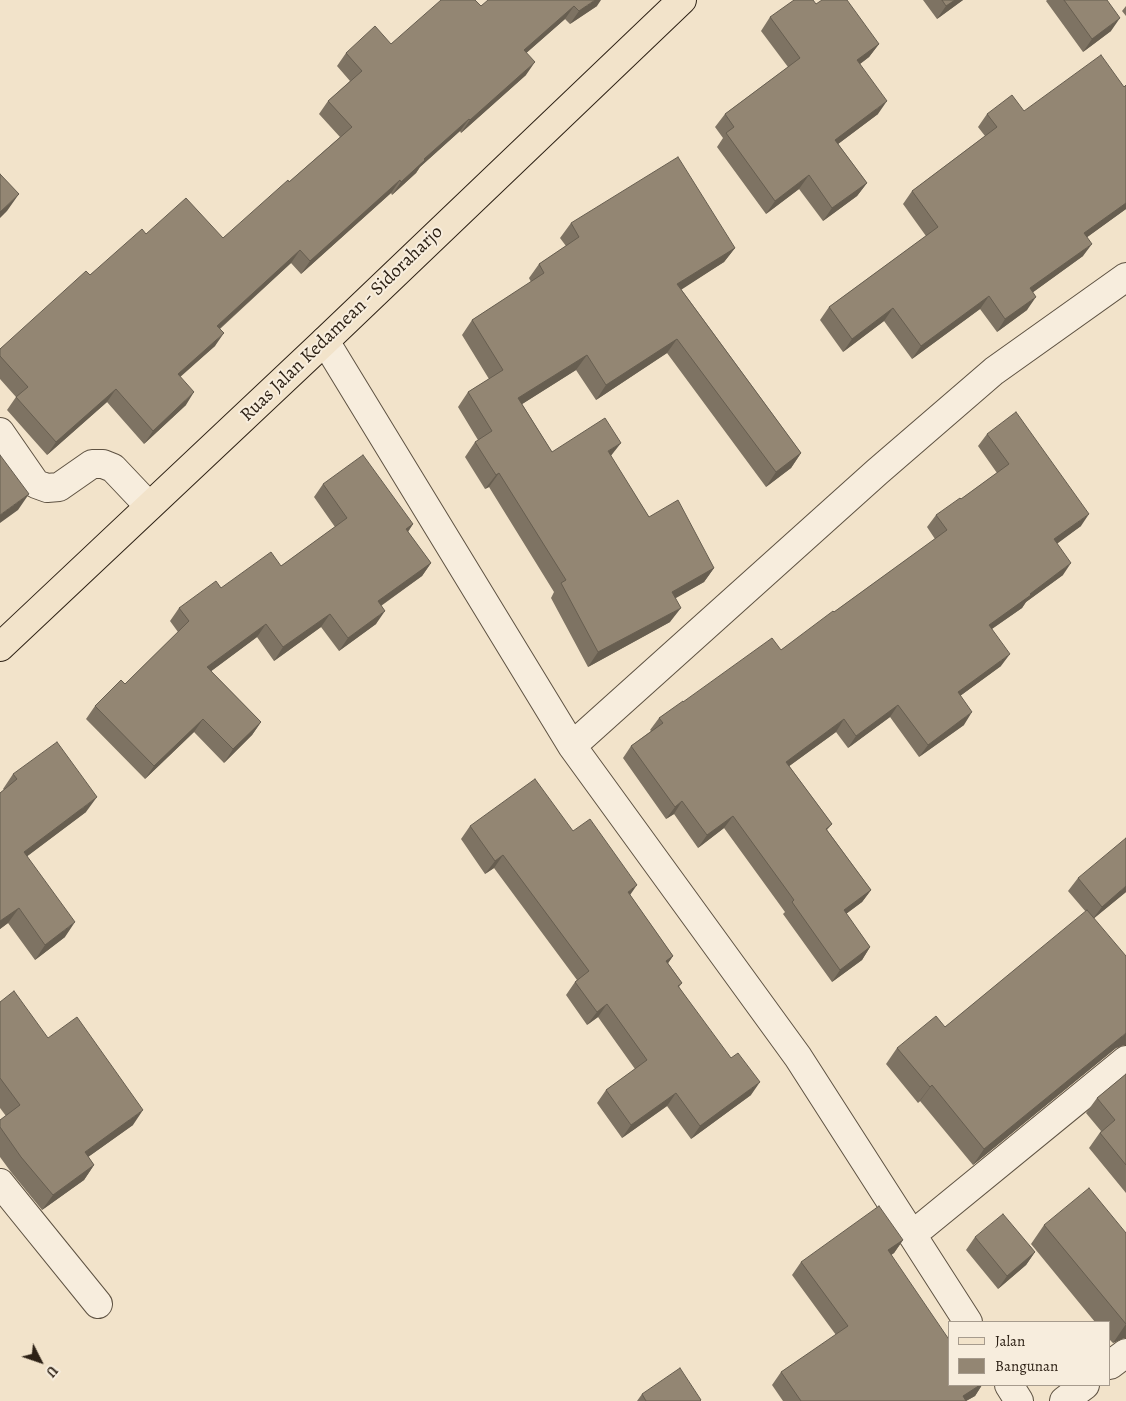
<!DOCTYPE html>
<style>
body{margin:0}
#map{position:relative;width:1126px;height:1401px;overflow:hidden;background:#f2e3ca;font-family:Alegreya,serif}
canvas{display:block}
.legend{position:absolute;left:948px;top:1321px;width:162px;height:65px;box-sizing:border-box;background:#f7eddd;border:1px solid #a69b8d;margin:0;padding:6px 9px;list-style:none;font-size:15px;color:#2d2115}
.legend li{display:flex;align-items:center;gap:10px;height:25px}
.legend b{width:25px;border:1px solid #a69b8d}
.north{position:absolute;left:15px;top:1336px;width:50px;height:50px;-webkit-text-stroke:4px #f7eddd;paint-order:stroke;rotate:131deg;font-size:14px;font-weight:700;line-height:20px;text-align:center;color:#2d2115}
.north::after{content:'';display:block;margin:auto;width:18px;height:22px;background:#2d2115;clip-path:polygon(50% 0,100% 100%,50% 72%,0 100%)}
</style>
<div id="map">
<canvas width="1126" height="1401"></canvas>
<ul class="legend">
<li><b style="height:6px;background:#f2e3ca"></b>Jalan</li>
<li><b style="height:14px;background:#938673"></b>Bangunan</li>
</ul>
<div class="north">U</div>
</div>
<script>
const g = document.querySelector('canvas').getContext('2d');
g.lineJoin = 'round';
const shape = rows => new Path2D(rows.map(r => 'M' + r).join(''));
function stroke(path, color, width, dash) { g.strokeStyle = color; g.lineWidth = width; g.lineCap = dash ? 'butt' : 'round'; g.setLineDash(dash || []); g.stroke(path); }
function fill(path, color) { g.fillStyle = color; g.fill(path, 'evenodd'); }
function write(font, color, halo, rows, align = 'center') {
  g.font = font + ' Alegreya,serif'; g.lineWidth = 4; g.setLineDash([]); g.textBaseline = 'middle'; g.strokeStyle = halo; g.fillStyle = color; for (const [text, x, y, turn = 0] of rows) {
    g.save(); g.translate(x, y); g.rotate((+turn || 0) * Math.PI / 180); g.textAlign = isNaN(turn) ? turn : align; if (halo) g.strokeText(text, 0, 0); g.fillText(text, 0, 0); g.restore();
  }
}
const minor = shape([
 [325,341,572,746,798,1057,968,1322],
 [0,432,36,484,47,488,59,487,92,464,103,464,113,468,149,506],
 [572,746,877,472,994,371,1126,277],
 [0,1183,98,1304],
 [912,1235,1126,1060],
 [1110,1365,1126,1353],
 [1009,1385,1019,1401],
 [1064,1401,1085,1385]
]);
const major = shape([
 [0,647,325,341,682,0]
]);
stroke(minor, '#5e5242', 30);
stroke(major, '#2d2115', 30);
stroke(minor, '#f7eddd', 28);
stroke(major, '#f2e3ca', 28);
fill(shape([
 [923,0,963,0,937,19],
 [1047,0,1107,0,1111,31,1083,52,1046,1],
 [816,4,879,44,869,57,860,64,878,114,838,144,867,183,857,196,823,221,799,189,766,214,717,147,723,138,715,127,725,114,788,67,761,31,770,17],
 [481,6,597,6,570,24,565,19,526,53,526,75,461,133,460,131,420,167,416,173,392,195,391,193,301,274,291,263,220,329,215,346,180,376,186,405,144,444,107,402,47,455,7,410,16,397,0,379,0,349,90,275,146,234,223,238,289,182,340,137,319,114,328,101,350,81,337,66,346,53,391,44],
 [1126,6,1126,16,1122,11],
 [1126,85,1126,209,1087,237,1083,256,1033,292,1027,310,997,332,980,309,912,359,884,321,843,352,820,320,829,307,926,236,903,204,912,191,985,136,978,127,987,114,1024,111,1124,87],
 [571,223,735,248,724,262,681,289,801,453,791,468,766,487,667,353,596,400,576,370,522,404,552,452,611,457,649,517,714,568,704,582,675,598,670,622,588,667,551,598,554,592,489,487,485,489,465,457,475,442,478,440,458,407,468,392,489,379,462,335,472,320,531,282,529,278,539,264,566,246,560,238],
 [987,434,1081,526,1057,543,1063,575,1026,602,1022,608,992,629,1001,666,960,696,964,725,919,757,890,717,848,748,836,732,789,766,832,824,827,830,871,890,862,902,846,914,870,947,862,960,832,982,783,914,785,912,724,828,698,848,674,814,666,819,623,758,631,746,651,731,650,730,659,718,683,702,781,650,834,612,935,539,927,527,936,515,961,499,997,473,978,446],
 [323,484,413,524,408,532,431,563,422,576,381,606,376,624,339,651,321,627,274,661,257,637,211,671,261,722,252,735,224,763,194,732,145,779,86,719,95,706,125,684,178,632,170,621,179,608,221,588,281,566,335,527,314,497],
 [13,774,86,812,27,856,65,937,35,960,8,923,0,929,0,793,4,790,3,789],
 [470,826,573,831,630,895,673,956,668,963,682,983,679,987,751,1095,691,1139,667,1106,622,1138,597,1103,606,1090,635,1069,598,1017,587,1025,566,995,575,982,577,980,494,868,485,874,461,839],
 [1078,878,1126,892,1094,918,1124,1045,1116,1048,973,1165,920,1101,918,1103,886,1064,897,1048,945,1027,1086,912,1068,891],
 [0,1002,48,1038,133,1125,88,1157,94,1165,84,1180,42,1210,11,1172,0,1157,0,1120,6,1116,0,1108],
 [1126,1074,1126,1193,1089,1148,1101,1131,1086,1113,1097,1098],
 [1044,1225,1126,1233,1126,1338,1124,1338,1113,1343,1110,1340,1110,1322,1095,1322,1031,1244],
 [975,1237,1035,1252,1026,1265,998,1289,966,1250],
 [903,1240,894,1253,891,1255,950,1385,982,1385,975,1396,966,1401,783,1401,772,1385,781,1372,836,1335,792,1275,801,1262],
 [642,1394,701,1400,701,1401,637,1401]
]), '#7e7363');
fill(shape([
 [595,0,601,0,597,6,570,24,579,11],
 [955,0,963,0,937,19,946,6],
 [574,6,565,19,515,63,524,50],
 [1120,18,1111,31,1083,52,1092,39],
 [879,44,869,57,848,73,857,60],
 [535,62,526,75,461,133,470,120],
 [887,101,878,114,826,153,835,140],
 [469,119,460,131,420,167,416,173,392,195,401,182,424,159],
 [809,175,799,189,766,214,775,201],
 [400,180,391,193,301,274,310,261],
 [867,183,857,196,823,221,832,208],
 [19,194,7,211,0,218,0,212],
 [1126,203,1126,209,1075,246,1084,233],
 [1092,244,1083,256,1021,301,1030,288],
 [735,248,724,262,667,299,677,284],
 [300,250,291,263,208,339,217,326],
 [989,296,980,309,912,359,921,346],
 [1036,297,1027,310,997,332,1005,319],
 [893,308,884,321,843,352,852,339],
 [224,333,215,346,169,387,178,374],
 [677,339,667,353,596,400,606,385],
 [587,355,576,370,508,413,518,398],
 [116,389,107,402,47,455,56,442],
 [194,392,186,405,144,444,153,431],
 [621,443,610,457,608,451],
 [801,453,791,468,766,487,776,472],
 [499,473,489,487,485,489,496,475],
 [29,494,18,510,0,523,0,515],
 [1089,514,1081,526,1046,552,1054,539],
 [413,524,404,537,406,529],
 [431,563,422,576,369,614,378,601],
 [1071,563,1063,575,1026,602,1022,608,980,637,989,625],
 [714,568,704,582,662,606,672,592],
 [681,608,670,622,588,667,598,652],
 [385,611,376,624,339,651,348,638],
 [330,614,321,627,274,661,283,647],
 [266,624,257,637,198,681,207,667],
 [1010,654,1001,666,949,704,958,692],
 [898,705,890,717,848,748,856,736],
 [972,712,964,725,919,757,928,745],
 [203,719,194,732,145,779,154,766],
 [844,719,836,732,777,775,786,762],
 [261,722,252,735,224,763,233,749],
 [97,797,86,812,13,867,24,852],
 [682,801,674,814,666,819,675,807],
 [733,816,724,828,698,848,707,835],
 [503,855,494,868,485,874,495,861],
 [637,885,628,898,628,892],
 [1126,886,1126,892,1092,920,1102,907],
 [871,890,862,902,835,922,844,910],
 [19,908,8,923,0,929,0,921],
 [75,922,65,937,35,960,45,945],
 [870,947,862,960,832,982,840,970],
 [673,956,664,969,666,961],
 [607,1004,598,1017,587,1025,597,1012],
 [1126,1033,1126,1045,1124,1045,1116,1048,973,1165,984,1149],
 [760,1082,751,1095,691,1139,700,1126],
 [932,1085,920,1101,918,1103,930,1087],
 [676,1093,667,1106,622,1138,631,1125],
 [143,1110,133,1125,74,1167,85,1152],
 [94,1165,84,1180,42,1210,53,1195],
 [903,1240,894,1253,879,1263,888,1250],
 [1035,1252,1026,1265,998,1289,1007,1276],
 [1126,1324,1126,1338,1124,1338,1113,1343],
 [980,1385,982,1385,975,1396,966,1401,963,1396]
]), '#675e50');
const building = shape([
 [441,0,475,0,481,6,488,0,595,0,579,11,574,6,524,50,535,62,470,120,469,119,424,159,425,160,401,182,400,180,310,261,300,250,217,326,224,333,178,374,194,392,153,431,116,389,56,442,16,397,28,387,0,356,0,349,86,271,90,275,142,229,146,234,186,198,223,238,288,180,289,182,352,127,328,101,362,71,346,53,375,26,391,44,441,0],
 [794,0,813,0,816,4,822,0,847,0,879,44,857,60,887,101,835,140,867,183,832,208,809,175,775,201,726,133,734,127,725,114,800,58,770,17,794,0],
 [942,0,955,0,946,6,942,0],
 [1064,0,1107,0,1120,18,1092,39,1064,0],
 [1101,55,1124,87,1126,85,1126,203,1084,233,1092,244,1030,288,1036,297,1005,319,989,296,921,346,893,308,852,339,829,307,938,227,912,191,997,127,987,114,1012,95,1024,111,1101,55],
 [678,157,735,248,677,284,801,453,776,472,677,339,606,385,587,355,518,398,552,452,605,418,621,443,608,451,649,517,678,500,714,568,672,592,681,608,598,652,561,583,566,580,499,473,496,475,475,442,492,431,468,392,503,370,472,320,544,273,539,264,579,237,571,223,678,157],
 [0,174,19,194,0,212,0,174],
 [1016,412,1089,514,1054,539,1071,563,1030,594,1031,595,989,625,1010,654,958,692,972,712,928,745,898,705,856,736,844,719,786,762,832,824,826,829,871,890,844,910,870,947,840,970,792,902,794,900,733,816,707,835,682,801,675,807,631,746,663,723,659,718,683,701,683,702,772,638,781,650,833,611,834,612,947,530,936,515,960,498,961,499,1009,464,987,434,1016,412],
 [0,455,29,494,0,515,0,455],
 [363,455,413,524,406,529,431,563,378,601,385,611,348,638,330,614,283,647,266,624,207,667,261,722,233,749,203,719,154,766,95,706,121,680,125,684,189,621,179,608,216,581,221,588,271,552,281,566,347,518,323,484,363,455],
 [57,742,97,797,24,852,75,922,45,945,19,908,0,921,0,793,17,779,13,774,57,742],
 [535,779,573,831,590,819,637,885,628,892,673,956,666,961,682,983,678,986,731,1058,738,1053,760,1082,700,1126,676,1093,631,1125,606,1090,647,1060,607,1004,597,1012,575,982,589,971,503,855,495,861,470,826,535,779],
 [1126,838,1126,886,1102,907,1078,878,1126,838],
 [1087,910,1126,956,1126,1033,984,1149,932,1085,930,1087,897,1048,936,1016,945,1027,1087,910],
 [14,991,48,1038,77,1017,143,1110,85,1152,94,1165,53,1195,21,1157,0,1127,0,1120,20,1105,0,1078,0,1002,14,991],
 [1126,1074,1126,1165,1100,1133,1115,1120,1097,1098,1126,1074],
 [1089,1188,1126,1233,1126,1324,1044,1225,1089,1188],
 [879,1206,903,1240,888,1250,950,1341,950,1385,980,1385,963,1396,966,1401,801,1401,781,1372,848,1326,801,1262,879,1206],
 [1003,1214,1035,1252,1007,1276,975,1237,1003,1214],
 [680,1368,701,1400,700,1401,646,1401,642,1394,680,1368]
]);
fill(building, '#938673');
stroke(building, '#675e50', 1);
write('19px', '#2d2115', '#f7eddd', [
 ["Ruas Jalan Kedamean - Sidoraharjo",342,324,-44]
]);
</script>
